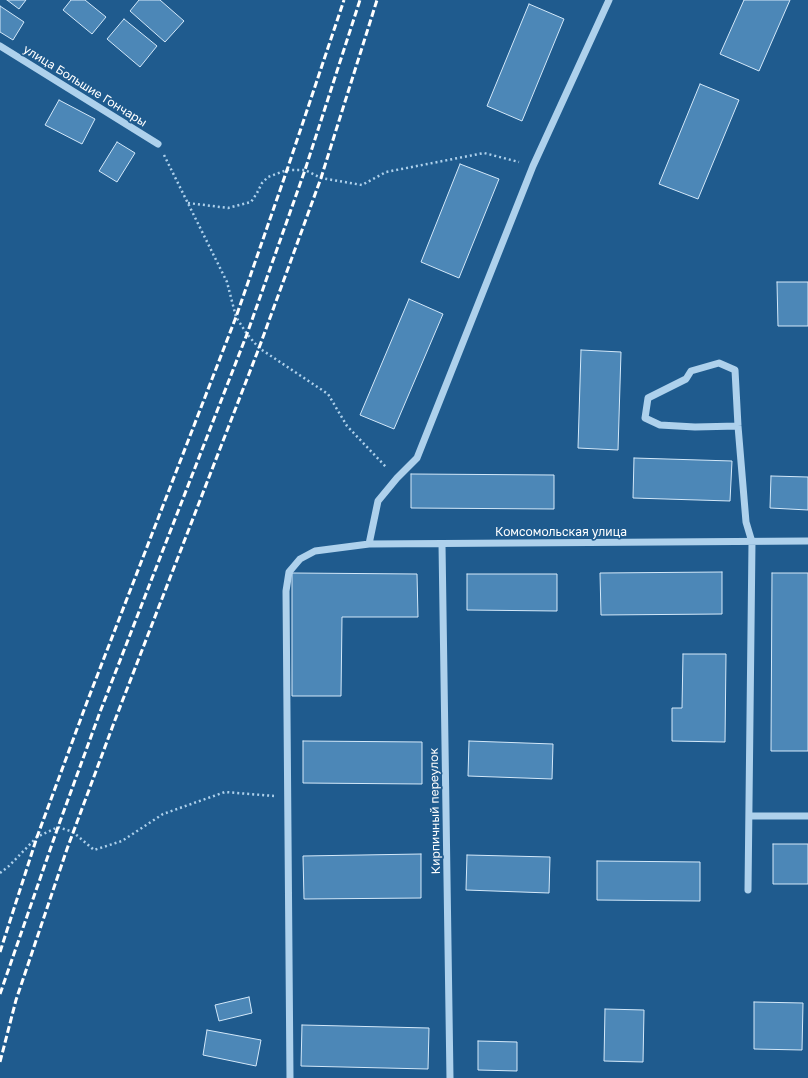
<!DOCTYPE html>
<meta charset="utf-8">
<style>
body{margin:0}
canvas{display:block;background:#1f5b8e}
</style>
<canvas width="808" height="1078"></canvas>
<script>
const g = document.querySelector('canvas').getContext('2d');
g.lineJoin = 'round';
function fill(path, color) { g.fillStyle = color; g.fill(path, 'evenodd'); }
const shape = rows => new Path2D(rows.map(r => 'M' + r).join(''));
function stroke(path, color, width, dash) { g.strokeStyle = color; g.lineWidth = width; g.lineCap = dash ? 'butt' : 'round'; g.setLineDash(dash || []); g.stroke(path); }
function write(font, color, halo, rows, align = 'center') {
  g.font = font + ' "Golos Text",sans-serif'; g.lineWidth = 3.5; g.setLineDash([]); g.textBaseline = 'middle'; g.strokeStyle = halo; g.fillStyle = color; for (const [text, x, y, turn = 0] of rows) {
    g.save(); g.translate(x, y); g.rotate((+turn || 0) * Math.PI / 180); g.textAlign = isNaN(turn) ? turn : align; if (halo) g.strokeText(text, 0, 0); g.fillText(text, 0, 0); g.restore();
  }
}
const building = shape([
 [7,0,26,0,19,9,7,0],
 [71,0,85,0,106,17,92,34,63,10,71,0],
 [139,0,160,0,184,21,165,42,130,11,139,0],
 [744,0,790,0,759,71,720,54,744,0],
 [529,4,564,19,522,121,487,106,529,4],
 [0,6,24,22,13,40,0,32,0,6],
 [124,19,157,46,140,67,107,39,124,19],
 [700,84,739,100,698,199,659,184,700,84],
 [59,100,95,119,82,144,45,125,59,100],
 [117,142,135,153,117,182,99,171,117,142],
 [460,164,499,179,459,278,421,262,460,164],
 [777,282,808,282,808,326,778,326,777,282],
 [409,299,443,314,394,429,360,415,409,299],
 [581,350,621,352,618,450,578,448,581,350],
 [634,458,732,461,730,501,633,498,634,458],
 [411,474,554,475,554,509,411,508,411,474],
 [771,476,808,477,808,510,770,508,771,476],
 [722,572,722,614,601,615,600,573,722,572],
 [292,573,417,574,418,617,342,617,341,696,292,696,292,573],
 [772,573,808,573,808,751,771,751,772,573],
 [467,574,557,574,557,611,467,610,467,574],
 [683,654,726,654,725,742,672,741,672,708,682,708,683,654],
 [303,741,422,742,422,784,303,783,303,741],
 [469,741,553,744,552,779,468,776,469,741],
 [773,844,808,844,808,884,773,884,773,844],
 [421,854,421,898,304,899,303,856,421,854],
 [467,855,550,857,549,893,466,890,467,855],
 [597,861,700,862,700,901,597,900,597,861],
 [249,997,252,1013,219,1021,215,1005,249,997],
 [754,1002,803,1003,802,1050,754,1049,754,1002],
 [605,1009,644,1010,643,1062,604,1061,605,1009],
 [302,1025,429,1028,428,1069,301,1066,302,1025],
 [207,1030,261,1040,256,1066,203,1055,207,1030],
 [478,1041,517,1042,517,1071,478,1070,478,1041]
]);
fill(building, '#4c87b7');
stroke(building, '#d3e8f9', 1);
stroke(shape([
 [164,155,227,282,236,317,247,334,259,348,328,394,347,426,387,468],
 [188,203,228,208,251,202,257,193,262,183,268,177,287,170,305,170,321,178,362,185,386,172,484,153,519,162],
 [0,873,9,866,37,837,58,827,73,832,94,850,122,841,163,814,225,792,274,796]
]), '#aed1ec', 2.5, [2, 3]);
stroke(shape([
 [0,46,158,144],
 [738,426,695,427,660,425,645,418,648,398,686,379,691,371,719,363,735,370,738,426,746,522,752,542,748,890],
 [369,544,378,501,397,478,417,458,533,166,609,0],
 [442,544,450,1078],
 [749,816,808,816],
 [290,1078,286,591,289,572,300,559,315,551,369,544,808,541]
]), '#aed1ec', 7);
stroke(shape([
 [0,952,37,837,87,702,236,317,287,170,344,0],
 [0,994,58,827,100,712,247,334,305,170,360,0],
 [0,1062,16,1000,67,849,115,720,259,348,321,178,377,0]
]), '#fff', 3, [7, 3]);
write('12px', '#fff', '#1f5b8e', [
 ["улица Большие Гончары",85,86,32],
 ["Комсомольская улица",561,532],
 ["Кирпичный переулок",435,811,-91]
]);
</script>
